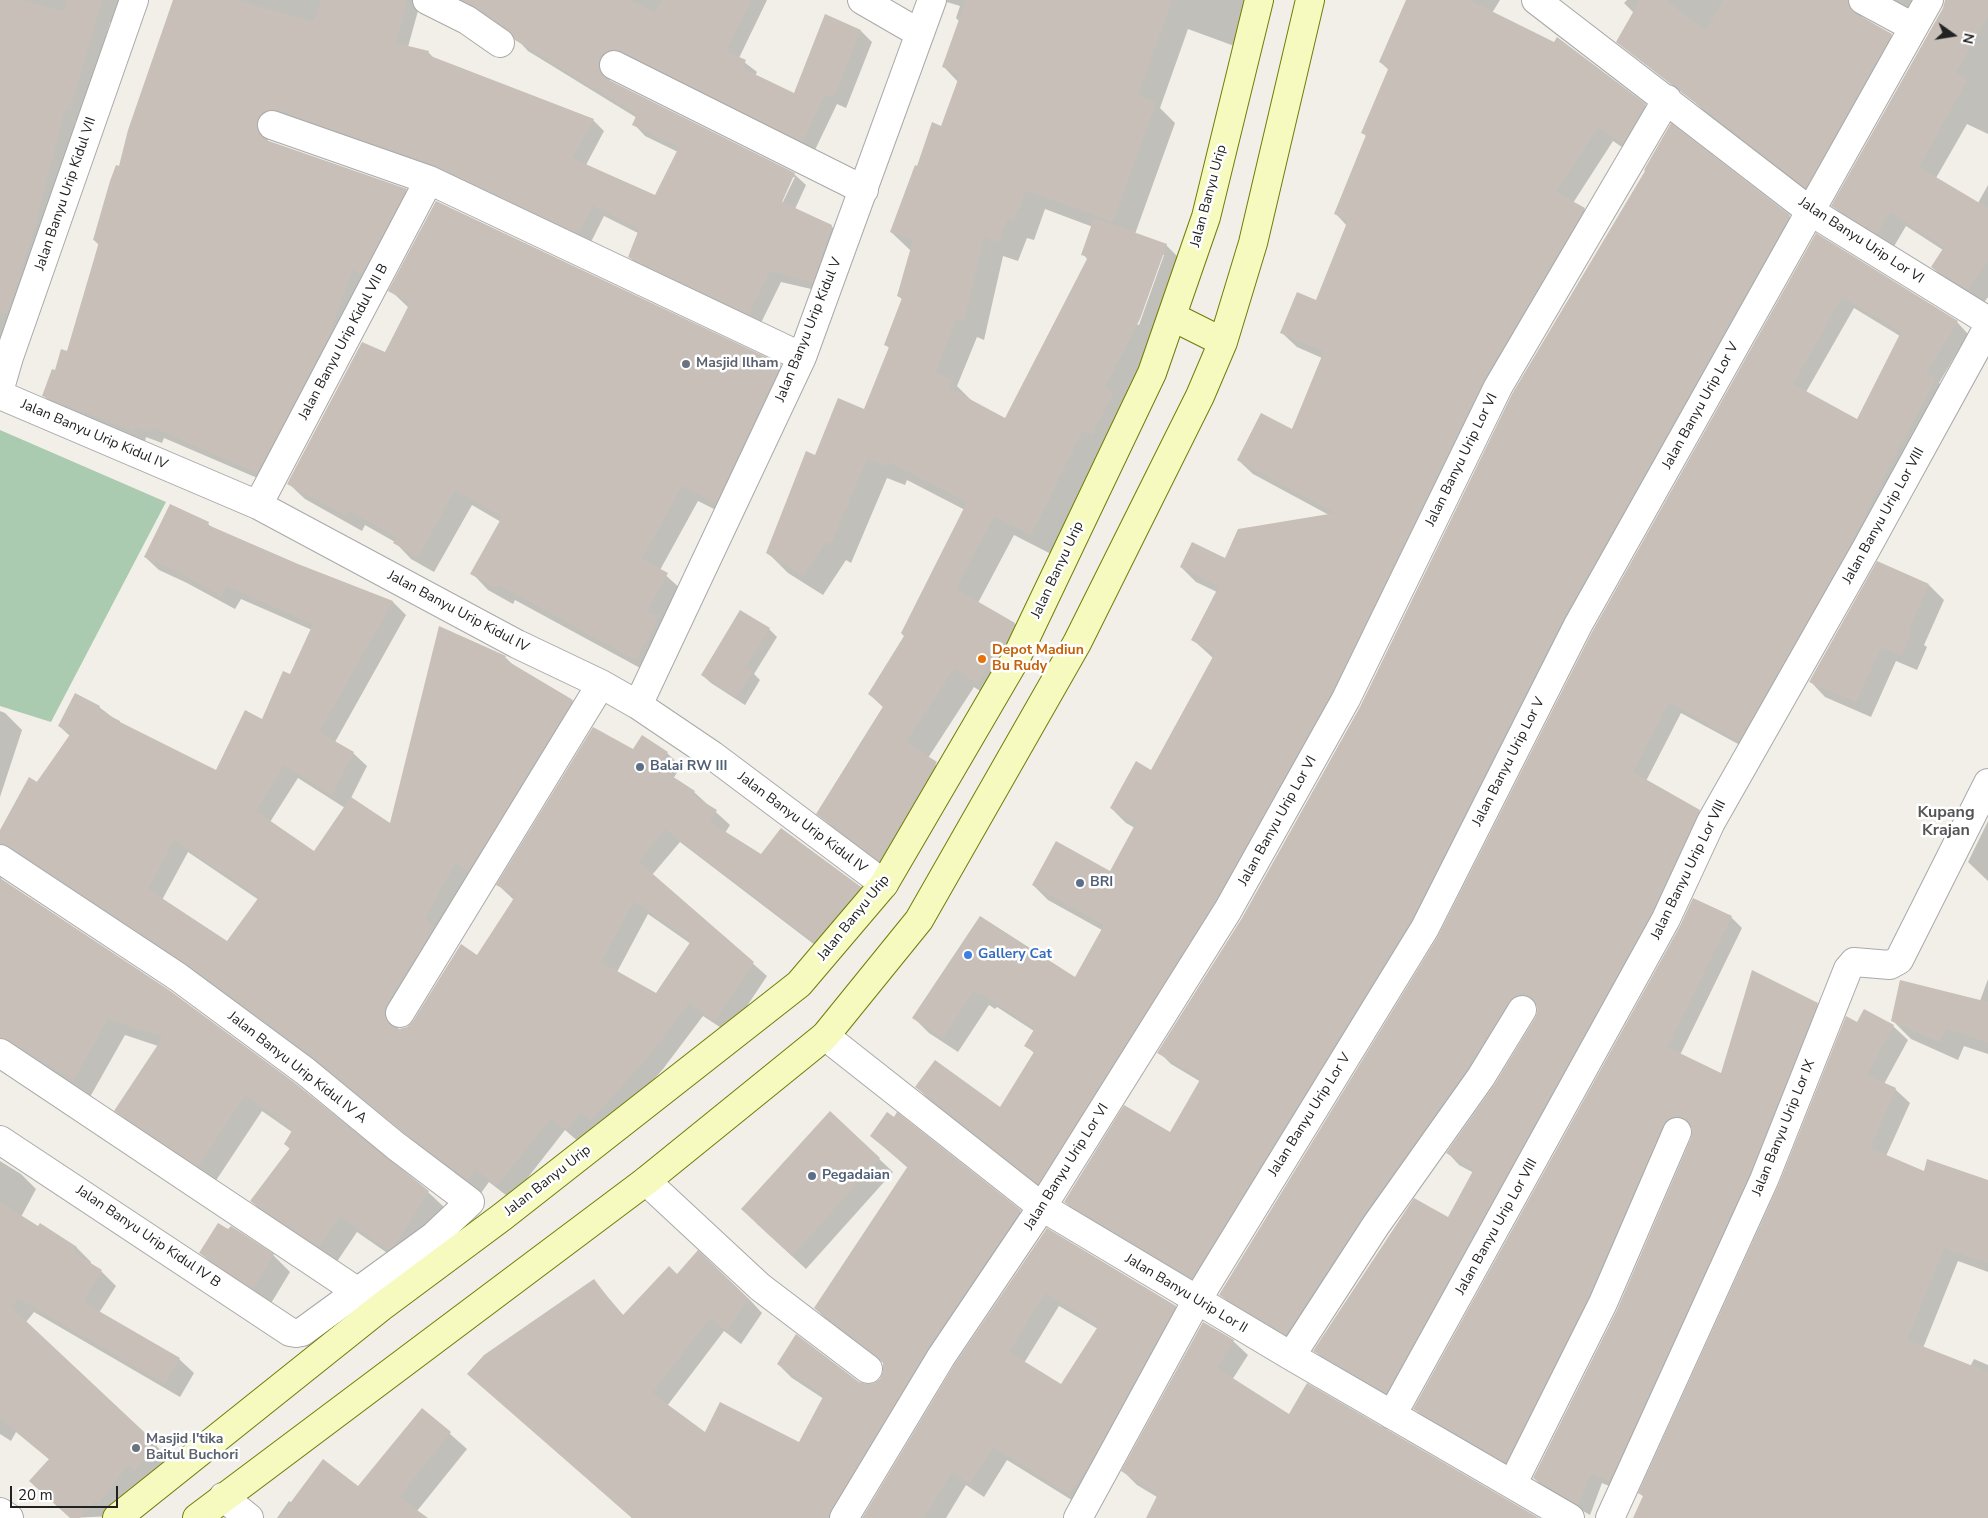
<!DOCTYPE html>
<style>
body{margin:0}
#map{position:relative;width:1988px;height:1518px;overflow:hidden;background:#f2efe9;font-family:"Nunito Sans",sans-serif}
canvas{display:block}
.north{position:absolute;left:1928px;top:10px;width:50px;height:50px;-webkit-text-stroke:4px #fff;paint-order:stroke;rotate:103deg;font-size:14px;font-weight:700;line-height:20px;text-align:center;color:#222}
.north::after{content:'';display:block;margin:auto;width:18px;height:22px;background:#222;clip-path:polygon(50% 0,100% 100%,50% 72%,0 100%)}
.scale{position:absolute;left:10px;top:1486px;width:108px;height:22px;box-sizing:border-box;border:2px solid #222;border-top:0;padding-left:6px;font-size:15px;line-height:18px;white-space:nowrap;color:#222;-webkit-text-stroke:4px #fff;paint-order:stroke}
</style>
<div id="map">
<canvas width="1988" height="1518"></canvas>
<div class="north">N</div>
<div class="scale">20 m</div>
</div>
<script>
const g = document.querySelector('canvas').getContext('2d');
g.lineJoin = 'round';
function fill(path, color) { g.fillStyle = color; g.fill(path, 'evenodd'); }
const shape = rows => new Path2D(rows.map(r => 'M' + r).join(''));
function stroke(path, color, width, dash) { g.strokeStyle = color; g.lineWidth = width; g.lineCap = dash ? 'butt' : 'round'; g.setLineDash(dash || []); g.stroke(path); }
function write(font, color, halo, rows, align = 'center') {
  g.font = font + ' "Nunito Sans",sans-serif'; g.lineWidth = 5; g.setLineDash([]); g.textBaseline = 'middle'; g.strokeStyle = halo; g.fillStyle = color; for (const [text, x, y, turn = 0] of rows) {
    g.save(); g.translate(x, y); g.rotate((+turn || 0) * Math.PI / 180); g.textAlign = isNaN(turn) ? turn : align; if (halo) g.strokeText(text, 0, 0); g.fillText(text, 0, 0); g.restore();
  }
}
fill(shape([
 [0,430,166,502,51,722,0,706]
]), '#aacbaf');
fill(shape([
 [0,0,128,0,122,25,110,22,81,121,76,120,47,234,0,378],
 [177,0,421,0,408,47,429,53,435,59,593,120,604,131,586,165,656,197,678,152,645,136,634,124,637,118,528,51,514,36,489,18,453,0,767,0,739,58,757,72,755,76,795,95,825,16,861,31,872,42,846,108,837,104,814,152,609,78,610,82,794,174,806,185,795,209,831,226,843,237,824,292,781,282,760,325,641,268,629,257,638,233,604,216,590,244,268,131,268,142,406,190,417,201,269,483,164,438,162,443,146,437,145,442,55,407,44,396,67,352,99,245,94,240],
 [792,177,795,177,780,208,778,207],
 [940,0,1255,0,1237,47,1188,29,1160,108,1175,123,1135,234,1166,245,1186,265,1159,339,1051,554,1014,535,978,603,1015,624,1034,644,997,702,974,687,928,758,956,783,900,880,838,833,818,813,884,708,869,694,905,636,965,510,907,480,905,485,887,478,851,563,846,560,823,595,788,573,768,553,816,457,865,411,890,349,886,345,903,300,898,296,911,251,891,232,918,167,942,127,958,82,944,67,960,22,956,18,960,6],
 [1045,209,1093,227,1083,254,1088,260,1006,420,971,400,957,386,977,337,984,340,1003,256,1018,261,1027,238,1034,240],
 [1162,255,1164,255,1139,325,1136,324],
 [1407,0,1500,0,1492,13,1645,105,1660,120,1638,158,1613,141,1573,203,1584,209,1599,224,1499,394,1347,707,1053,1198,931,1102,917,1087,1001,1108,1035,1054,1026,1045,1034,1031,997,1007,995,1009,989,1005,958,1052,929,1033,914,1018,981,917,1075,978,1102,930,1048,900,1033,885,1111,873,1135,828,1126,823,1111,808,1151,771,1213,658,1192,639,1217,592,1196,582,1181,567,1225,560,1329,515,1253,474,1238,460,1293,431,1322,358,1297,347,1282,333,1316,302,1347,226,1336,214,1367,137,1363,133,1389,70,1380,62],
 [1627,0,1874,0,1864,7,1862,17,1891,35,1906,49,1821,202,1706,113,1691,98,1634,13,1624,3],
 [1884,0,1941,0,1923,20],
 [1946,0,1988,0,1988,134,1967,124,1936,178,1978,203,1988,185,1988,297,1983,304,1947,282,1932,267,1943,250,1906,226,1893,248,1848,220,1833,206,1944,8],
 [1671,125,1789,216,1801,228,1423,933,1204,1290,1077,1214,1065,1202,1170,1134,1201,1082,1171,1064,1159,1052,1243,918,1361,707],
 [436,202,780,365,797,382,732,518,698,501,660,570,683,591,653,675,515,600,513,604,488,590,472,573,501,522,472,505,434,572,411,559,395,542,365,525,362,531,305,499,288,483,386,354,409,308,390,290],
 [1816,235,1957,322,1968,334,1939,383,1947,391,1751,751,1681,713,1646,781,1699,811,1711,823,1398,1404,1326,1362,1315,1351,1449,1219,1474,1173,1459,1165,1448,1153,1495,1086,1536,1019,1538,1006,1534,1005,1298,1345,1232,1306,1220,1294,1439,937],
 [1854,308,1900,336,1857,421,1806,392],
 [208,524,214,529,298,566,393,602,406,615,335,742,353,753,367,766,351,798,391,825,505,657,513,665,572,701,586,714,400,1019,398,1030,408,1028,477,956,514,900,498,885,633,751,667,753,681,766,673,779,694,792,730,825,725,833,761,856,861,887,874,901,828,955,680,842,652,875,767,976,729,1033,703,1016,663,1069,606,1133,596,1124,580,1143,565,1130,511,1199,489,1182,481,1193,421,1147,329,1072,202,978,24,859,0,854,0,833,70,736,59,726,99,707,124,726,217,771,263,721,290,675,312,630,241,599,235,609,187,583,159,570,145,557],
 [298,778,345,808,314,853,270,822],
 [188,852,259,900,228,942,162,900],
 [648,914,691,944,657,994,617,972],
 [1929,585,1944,600,1924,645,1927,647,1917,670,1896,661,1871,717,1825,697,1810,681],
 [769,629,777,637,754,674,760,680,745,705,711,683,702,675],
 [0,711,5,713,22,730,0,797],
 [1988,821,1988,881,1968,862],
 [0,876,2,880,428,1192,445,1208,406,1266,357,1232,336,1263,268,1217,251,1201,290,1149,285,1144,292,1132,262,1111,215,1182,133,1127,116,1110,158,1046,125,1035,90,1097,0,1041],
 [1731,917,1742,928,1680,1055,1722,1074,1817,1004,1828,1015,1621,1491,1602,1483,1590,1515,1545,1489,1534,1478,1618,1310,1693,1139,1693,1128,1686,1127,1517,1473,1426,1420,1415,1409],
 [1988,979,1988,1054,1964,1046,1958,1060,1911,1039,1892,1020,1980,1001],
 [1865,1011,1893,1026,1908,1040,1884,1084,1895,1089,1910,1103,1886,1156,1924,1173,1988,1182,1988,1272,1958,1261,1923,1348,1970,1367,1974,1359,1988,1365,1988,1518,1634,1518,1644,1497,1640,1493],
 [830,1113,893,1172,806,1269,756,1223],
 [871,1136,1020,1211,1034,1225,848,1518,632,1518,469,1374,594,1281,624,1316,677,1276,749,1299,762,1313,741,1344,724,1331,667,1406,705,1434,800,1443,824,1399,792,1378,778,1364,866,1386,875,1384,881,1380,885,1372,884,1363,829,1322,815,1308,908,1168],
 [0,1161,21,1174,36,1189,21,1217,39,1227,40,1225,77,1248,91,1262,90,1264,101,1271,116,1286,99,1313,179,1359,194,1373,180,1397,34,1312,26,1322,171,1460,149,1484,143,1478,114,1516,70,1518,50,1460,16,1432,11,1441,0,1434],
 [1047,1230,1175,1306,1189,1320,1083,1507,1007,1460,984,1497,966,1485,946,1518,864,1518],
 [1059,1306,1098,1329,1062,1386,1024,1363],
 [201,1253,273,1255,290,1272,270,1305,218,1270],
 [1204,1323,1233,1341,1248,1355,1232,1380,1290,1416,1538,1518,1148,1518,1157,1497,1137,1485,1123,1471],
 [422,1409,467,1449,417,1511,425,1518,277,1518,289,1501,292,1503,358,1488]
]), '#0003');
fill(shape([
 [0,0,21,0,64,12,67,0,102,0,70,110,65,109,36,222,8,313,0,312],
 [173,0,235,0,314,22,321,0,407,0,396,43,429,51,428,55,594,119,572,158,655,195,679,147,632,125,637,114,515,40,509,30,462,0,630,0,655,13,662,0,751,0,726,51,746,60,742,68,794,93,825,14,861,30,834,97,825,94,802,142,621,51,614,49,606,52,600,58,598,65,601,73,607,79,795,173,782,202,832,225,813,282,770,271,749,314,628,257,639,229,593,205,578,234,434,165,277,110,270,110,261,114,257,120,257,128,261,136,266,140,407,189,362,274,353,269,331,329,333,329,257,473,153,427,151,432,135,427,134,431,42,396,52,369,55,370,61,349,67,351,99,242,93,240,110,181,116,165,119,166,128,130],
 [966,0,1172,0,1138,95,1156,102,1113,222,1026,190,1014,221,1007,219,998,242,984,237,964,321,957,318,935,373,952,379,949,388,1005,418,1088,257,1081,255,1094,218,1167,244,1140,319,1105,387,1114,392,1092,435,1083,430,1031,535,994,516,956,589,1015,623,1003,650,1000,648,977,683,954,668,906,742,937,762,879,861,816,814,884,705,868,694,904,636,901,633,967,502,887,461,886,466,867,459,831,544,826,541,803,576,766,553,806,451,815,455,838,398,864,409,889,347,884,345,902,298,897,296,913,240,890,232,915,165,917,166,932,122,941,126,960,74,942,67],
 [1406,0,1469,0,1554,42,1557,37,1646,104,1623,144,1598,127,1556,192,1585,208,1484,379,1332,692,1215,902,1038,1184,915,1087,935,1060,1000,1107,1034,1052,1024,1046,1035,1028,981,993,980,995,973,991,943,1038,912,1018,980,916,1075,977,1104,925,1032,885,1056,841,1110,871,1136,823,1110,808,1136,761,1151,770,1215,653,1191,640,1219,586,1180,567,1192,542,1225,558,1238,529,1335,513,1237,460,1261,413,1292,429,1324,351,1280,333,1297,292,1316,300,1348,220,1334,214,1366,135,1361,133,1389,67,1379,62],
 [1640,0,1665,0,1706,31,1723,0,1847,0,1850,8,1855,13,1892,34,1806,188,1616,42],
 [1945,0,1988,0,1988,16,1956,73,1967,80,1919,167,1988,208,1988,260,1968,290,1931,267,1944,247,1890,212,1877,234,1831,206,1943,8],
 [1671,123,1790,215,1564,617,1411,920,1192,1278,1064,1202,1124,1105,1170,1132,1201,1078,1157,1053,1242,918,1360,707,1512,394,1645,171,1644,170],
 [436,201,781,364,716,503,682,486,642,559,668,573,647,611,659,617,636,660,499,585,497,588,470,574,502,517,455,490,418,557,393,543,397,537,348,510,345,515,287,484,362,342,385,352,410,303,388,291],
 [1816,233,1958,321,1926,373,1936,379,1887,470,1849,548,1739,741,1669,702,1633,772,1700,810,1652,912,1386,1393,1313,1351,1414,1198,1448,1217,1474,1169,1446,1153,1494,1085,1535,1018,1538,1011,1536,1003,1530,996,1522,994,1515,996,1509,1002,1468,1068,1363,1216,1286,1335,1219,1295,1438,936,1592,632],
 [1842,297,1901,332,1857,419,1793,384],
 [170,504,209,522,208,525,298,564,393,601,319,732,354,752,332,795,284,765,256,811,314,851,351,797,390,823,439,626,506,656,504,659,573,700,469,871,455,863,425,919,435,926,386,1005,384,1012,386,1020,392,1027,399,1029,407,1027,413,1021,461,944,477,955,516,895,496,885,593,727,633,749,642,735,668,752,658,767,695,791,692,795,717,810,710,822,761,854,781,828,861,887,814,942,665,829,639,862,754,962,715,1021,689,1003,649,1056,591,1120,581,1112,566,1130,551,1118,497,1186,475,1169,467,1180,406,1134,314,1058,187,964,9,846,0,844,0,830,29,777,37,782,71,733,58,726,75,693,100,706,98,710,120,721,120,722,216,770,245,710,262,719,283,671,290,674,313,624,227,586,221,596,173,569,144,557],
 [174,840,259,897,227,941,148,889],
 [634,901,691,941,656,993,601,962],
 [1877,561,1929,584,1909,629,1912,631,1902,656,1881,647,1856,702,1809,682],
 [740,610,770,628,745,667,753,671,736,697,701,675],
 [0,878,169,990,295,1083,429,1191,394,1246,388,1250,340,1216,319,1247,250,1201,290,1148,284,1144,293,1129,245,1095,198,1167,114,1111,163,1037,108,1019,73,1081,9,1040,0,1038],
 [1693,898,1732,916,1667,1047,1721,1073,1752,970,1818,1003,1750,1174,1610,1481,1591,1473,1578,1505,1533,1478,1617,1310,1691,1138,1692,1130,1690,1123,1684,1118,1675,1117,1667,1120,1663,1126,1589,1296,1506,1463,1413,1409,1680,926],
 [1900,980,1988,1002,1988,1043,1946,1028,1940,1042,1891,1021],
 [1864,1009,1894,1025,1867,1075,1896,1088,1870,1148,1924,1171,1927,1159,1988,1180,1988,1263,1944,1248,1907,1340,1988,1372,1988,1518,1633,1518,1643,1496,1638,1493,1778,1186,1846,1016,1857,1022],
 [830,1111,880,1158,792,1256,741,1209],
 [887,1112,894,1117,897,1112,1021,1210,928,1349,831,1510,828,1518,632,1518,467,1374,484,1355,594,1279,622,1316,669,1266,677,1274,698,1250,749,1299,727,1331,710,1318,652,1393,705,1432,720,1402,799,1442,824,1395,777,1364,796,1334,859,1382,867,1384,874,1383,880,1379,883,1371,883,1363,877,1357,814,1308,908,1166,870,1136],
 [0,1202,38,1226,40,1223,77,1247,74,1253,102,1270,83,1301,85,1303,180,1358,165,1384,18,1298,11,1307,158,1445,134,1471,128,1465,99,1502,96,1500,80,1518,70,1518,29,1481,49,1459,0,1418],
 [218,1223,228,1229,231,1226,274,1254,253,1289,199,1253],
 [1047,1228,1176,1306,1095,1455,1069,1494,993,1447,970,1484,952,1472,924,1518,862,1518,954,1365],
 [1045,1293,1099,1325,1061,1384,1009,1352],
 [1203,1322,1234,1340,1217,1368,1289,1414,1307,1383,1539,1518,1146,1518,1158,1494,1121,1471],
 [422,1408,451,1432,399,1497,428,1518,279,1518,323,1459,358,1486]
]), '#c7bfb8');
const minor = shape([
 [427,0,467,20,500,43],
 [862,0,919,33],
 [1536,0,1810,211,1988,321],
 [1863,0,1913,27],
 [614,65,864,190],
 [272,125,429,180,802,357],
 [0,388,9,357,134,0],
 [0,395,258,505,517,644,601,684,638,705,712,755,884,884],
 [258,505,429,180],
 [638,705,802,357,932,0],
 [0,859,178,977,305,1071,396,1146,470,1202,434,1236,302,1332,296,1333,290,1332,0,1140],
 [400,1013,601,684],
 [825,1036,1042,1207,1291,1356,1570,1518],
 [0,1053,373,1302],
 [646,1181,760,1287,868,1369],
 [1291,1356,1376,1225,1481,1077,1522,1010],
 [1392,1415,1666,919,1711,822,1866,549,1988,327],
 [1513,1483,1603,1303,1677,1132],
 [223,1497,249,1518],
 [0,1512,9,1518],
 [844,1518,941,1357,1042,1207,1228,910,1346,699,1498,387,1667,99],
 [1078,1518,1197,1300,1425,928,1578,625,1929,0],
 [1610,1518,1764,1180,1848,969,1854,962,1890,965,1899,960,1988,783]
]);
const secondary = shape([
 [1173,317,1223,342],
 [117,1518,381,1307,502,1217,799,984,884,884,1016,658,1152,373,1206,217,1259,0],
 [197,1518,646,1181,825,1036,919,920,1077,643,1200,396,1223,342,1253,243,1310,0]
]);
stroke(minor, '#a9a9a9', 30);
stroke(secondary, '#707d05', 30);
stroke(minor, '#fff', 28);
stroke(secondary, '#f7fabf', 28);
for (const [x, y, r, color] of [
 [686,364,5,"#6b7280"],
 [982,659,5,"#e8710a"],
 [640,767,5,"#5c6f8a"],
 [1080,883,5,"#5c6f8a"],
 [968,955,5,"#3f7fe0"],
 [812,1176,5,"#5c6f8a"],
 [136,1448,5,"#6b7280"]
]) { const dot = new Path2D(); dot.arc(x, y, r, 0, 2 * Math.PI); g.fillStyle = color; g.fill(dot); stroke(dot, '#fff', 2); }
write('14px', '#222', '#fff', [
 ["Jalan Banyu Urip Kidul VII",66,194,-71],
 ["Jalan Banyu Urip",1209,196,-75],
 ["Jalan Banyu Urip Lor VI",1861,241,33],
 ["Jalan Banyu Urip Kidul V",809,330,-68],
 ["Jalan Banyu Urip Kidul VII B",344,342,-62],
 ["Jalan Banyu Urip Lor V",1701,406,-61],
 ["Jalan Banyu Urip Kidul IV",94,435,23],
 ["Jalan Banyu Urip Lor VI",1462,460,-64],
 ["Jalan Banyu Urip Lor VIII",1884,516,-61],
 ["Jalan Banyu Urip",1058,570,-65],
 ["Jalan Banyu Urip Kidul IV",458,612,28],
 ["Jalan Banyu Urip Lor V",1509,762,-63],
 ["Jalan Banyu Urip Lor VI",1278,821,-61],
 ["Jalan Banyu Urip Kidul IV",802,823,37],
 ["Jalan Banyu Urip Lor VIII",1689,870,-64],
 ["Jalan Banyu Urip",854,918,-51],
 ["Jalan Banyu Urip Kidul IV A",297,1068,38],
 ["Jalan Banyu Urip Lor V",1310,1115,-58],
 ["Jalan Banyu Urip Lor IX",1784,1128,-68],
 ["Jalan Banyu Urip Lor VI",1067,1167,-58],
 ["Jalan Banyu Urip",548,1181,-38],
 ["Jalan Banyu Urip Lor VIII",1497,1227,-61],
 ["Jalan Banyu Urip Kidul IV B",148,1237,34],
 ["Jalan Banyu Urip Lor II",1186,1294,31]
]);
write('bold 14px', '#5b616d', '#fff', [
 ["Masjid Ilham",696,364],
 ["Masjid I'tika",146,1440],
 ["Baitul Buchori",146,1456]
], 'left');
write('bold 14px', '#c56008', '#fff', [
 ["Depot Madiun",992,651],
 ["Bu Rudy",992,667]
], 'left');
write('bold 14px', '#4e5e75', '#fff', [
 ["Balai RW III",650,767],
 ["BRI",1090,883],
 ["Pegadaian",822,1176]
], 'left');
write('bold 14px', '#366cbe', '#fff', [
 ["Gallery Cat",978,955]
], 'left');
write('bold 16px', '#555', '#fff', [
 ["Kupang",1946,813],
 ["Krajan",1946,831]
]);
</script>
